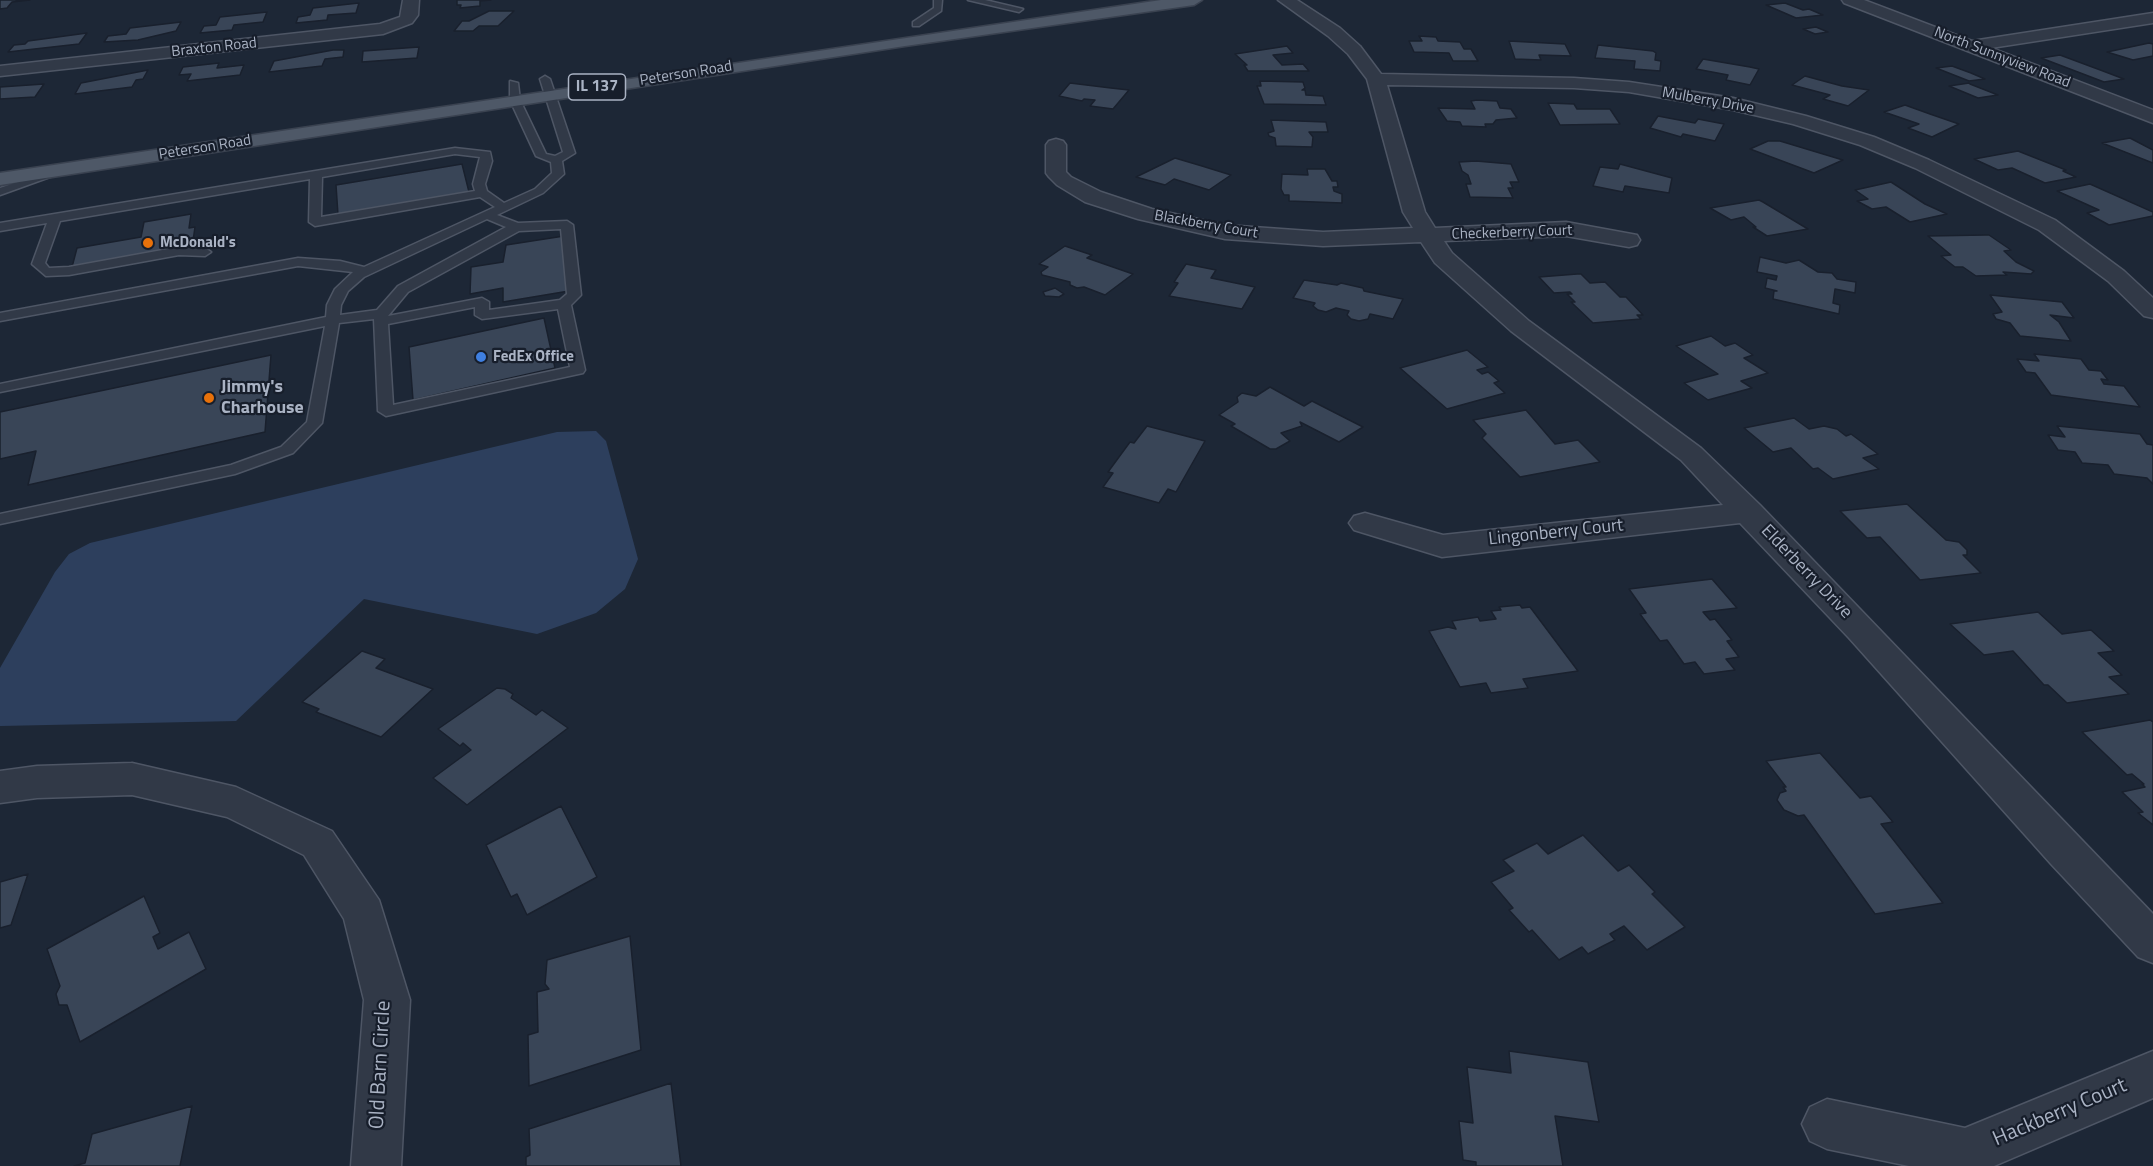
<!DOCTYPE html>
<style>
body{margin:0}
canvas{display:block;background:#1d2736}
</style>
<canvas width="2153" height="1166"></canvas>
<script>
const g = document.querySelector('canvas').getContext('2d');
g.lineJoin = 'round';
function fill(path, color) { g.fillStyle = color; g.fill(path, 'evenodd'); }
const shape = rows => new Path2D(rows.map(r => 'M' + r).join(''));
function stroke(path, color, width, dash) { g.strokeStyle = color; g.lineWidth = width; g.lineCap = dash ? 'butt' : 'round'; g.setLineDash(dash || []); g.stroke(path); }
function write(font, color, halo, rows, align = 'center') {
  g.font = font + ' "Titillium Web",sans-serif'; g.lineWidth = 4.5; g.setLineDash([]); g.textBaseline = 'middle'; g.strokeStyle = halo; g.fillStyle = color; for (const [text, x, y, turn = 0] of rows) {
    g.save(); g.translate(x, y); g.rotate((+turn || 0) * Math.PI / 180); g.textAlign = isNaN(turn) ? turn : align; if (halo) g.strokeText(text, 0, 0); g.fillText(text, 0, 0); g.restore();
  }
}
fill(shape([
 [596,431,606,441,638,559,625,589,596,613,537,634,364,599,236,721,0,726,0,668,55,572,69,554,90,543,557,432]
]), '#2d3f5d');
const building = shape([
 [0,0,30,0,12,2,7,8,0,9,0,0],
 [457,0,491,0,480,1,480,6,460,8,461,5,457,5,457,0],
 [359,3,356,13,328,15,327,20,296,23,298,17,310,15,313,8,359,3],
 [1785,3,1803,10,1809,9,1823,15,1796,18,1766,5,1785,3],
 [489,11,514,11,498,26,479,26,473,31,454,31,462,21,469,21,489,11],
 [267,12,263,22,234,25,232,30,200,33,204,26,216,25,220,17,267,12],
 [181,22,176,31,138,40,104,42,108,36,126,34,130,28,181,22],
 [1816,27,1828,32,1815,34,1803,29,1816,27],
 [87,33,79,44,8,52,14,45,25,44,28,41,87,33],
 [1419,36,1436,37,1438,41,1460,42,1464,49,1471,49,1478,61,1453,61,1449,53,1414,52,1409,41,1422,41,1419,36],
 [1509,41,1565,44,1571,56,1539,55,1541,60,1515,59,1509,41],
 [2149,43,2153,44,2153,56,2133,60,2107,52,2149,43],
 [1598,45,1653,51,1656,53,1655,60,1661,61,1660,71,1634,69,1635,61,1595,58,1598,45],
 [1287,46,1293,53,1273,55,1282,65,1303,64,1309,71,1248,71,1244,65,1247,65,1235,54,1287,46],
 [419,47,417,58,362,62,363,51,419,47],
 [333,50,344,50,343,57,325,59,322,66,269,72,274,61,333,50],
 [2060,55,2103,71,2124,79,2104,82,2041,58,2060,55],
 [1703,59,1750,67,1759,69,1750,85,1726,80,1728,75,1696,69,1703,59],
 [219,63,217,68,244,65,240,75,187,81,191,74,179,75,183,67,219,63],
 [1952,66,1971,73,1985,79,1969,81,1936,68,1952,66],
 [148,70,143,79,136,80,132,87,75,94,81,83,148,70],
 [1805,76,1842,86,1869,90,1848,106,1841,104,1823,99,1830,95,1792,85,1805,76],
 [1260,81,1303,82,1305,88,1302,90,1305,90,1306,95,1323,96,1326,105,1264,104,1257,86,1261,86,1260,81],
 [1070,83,1111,88,1129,90,1113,109,1090,106,1095,100,1084,99,1082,101,1059,96,1070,83],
 [1969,83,1970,84,1998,95,1978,98,1949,86,1969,83],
 [44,84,35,97,0,99,0,87,44,84],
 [1477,100,1497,101,1500,108,1511,109,1517,118,1496,120,1493,124,1485,124,1486,127,1462,126,1460,122,1447,121,1438,108,1475,109,1471,101,1477,100],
 [1548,103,1574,104,1577,109,1610,109,1620,124,1560,125,1548,103],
 [1905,105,1930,114,1959,124,1932,137,1908,128,1919,124,1884,112,1905,105],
 [1658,116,1695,123,1698,119,1724,124,1715,141,1683,134,1681,137,1650,128,1658,116],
 [1271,120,1326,122,1328,132,1309,132,1313,137,1312,147,1276,146,1275,138,1269,136,1268,133,1274,131,1271,120],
 [2130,138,2153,150,2153,163,2102,143,2130,138],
 [1768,141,1780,141,1843,160,1814,173,1750,149,1768,141],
 [2018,151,2066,170,2063,171,2076,177,2045,183,2012,168,1998,170,1974,159,2018,151],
 [1175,158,1202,166,1231,175,1209,190,1174,179,1165,185,1136,177,1175,158],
 [1476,161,1511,164,1519,182,1510,182,1513,188,1508,188,1513,198,1470,197,1466,184,1471,184,1468,175,1462,171,1459,162,1476,161],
 [462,164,469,192,338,215,336,185,462,164],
 [1620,164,1672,178,1669,193,1625,186,1623,192,1593,186,1600,167,1618,169,1620,164],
 [1307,169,1325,169,1332,181,1337,181,1338,187,1333,187,1334,191,1342,194,1342,203,1289,201,1289,195,1284,195,1281,189,1282,174,1308,175,1307,169],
 [1891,182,1925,204,1947,214,1910,222,1886,207,1872,209,1857,201,1868,199,1855,190,1891,182],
 [2090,184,2153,212,2153,216,2109,225,2087,213,2099,210,2057,191,2090,184],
 [1759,200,1763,202,1808,229,1767,236,1753,227,1756,227,1744,217,1731,220,1710,208,1759,200],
 [191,214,189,228,195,227,192,248,72,267,77,248,141,237,144,222,191,214],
 [1985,235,1989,235,2011,250,2004,251,2016,262,2034,271,2031,274,2003,272,2007,275,1976,276,1963,267,1955,267,1941,256,1951,255,1928,236,1985,235],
 [564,236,569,291,503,302,503,288,470,294,471,267,503,262,506,245,564,236],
 [1065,246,1092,255,1087,258,1133,274,1105,295,1084,287,1077,288,1070,285,1070,282,1042,275,1041,272,1048,267,1039,264,1065,246],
 [1760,257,1786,263,1799,260,1818,272,1832,273,1837,279,1856,282,1855,293,1835,289,1833,303,1840,305,1839,314,1773,299,1774,291,1777,291,1765,288,1766,284,1767,278,1776,280,1777,276,1757,272,1760,257],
 [1186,264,1216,270,1211,278,1255,287,1242,309,1169,296,1178,283,1174,282,1186,264],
 [1577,274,1581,274,1590,283,1605,282,1620,297,1626,297,1643,315,1637,315,1641,319,1593,323,1571,302,1575,302,1567,294,1572,294,1570,292,1554,293,1539,277,1577,274],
 [1304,280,1337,285,1341,283,1363,288,1364,291,1403,299,1393,319,1370,314,1368,319,1359,321,1351,319,1347,315,1349,311,1336,308,1326,312,1318,310,1313,306,1315,303,1293,298,1304,280],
 [1055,288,1064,294,1059,297,1045,296,1043,292,1055,288],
 [1990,295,2062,302,2074,318,2050,315,2059,322,2071,341,2020,336,2010,323,1996,319,1993,314,2002,312,1990,295],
 [544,318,555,368,413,400,409,347,544,318],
 [1711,336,1725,346,1735,343,1753,355,1744,358,1768,373,1741,381,1752,388,1708,400,1684,383,1718,374,1676,346,1711,336],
 [1467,350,1488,367,1477,370,1482,374,1488,372,1499,381,1494,383,1505,393,1447,409,1400,368,1467,350],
 [2034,354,2081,359,2089,370,2101,371,2108,380,2101,379,2104,384,2124,386,2140,407,2051,395,2035,373,2026,372,2017,359,2039,361,2034,354],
 [271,355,265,432,28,485,36,451,0,459,0,412,271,355],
 [1270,387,1304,406,1312,401,1363,427,1339,442,1300,422,1302,426,1281,433,1290,441,1276,449,1270,449,1231,426,1235,424,1219,415,1238,402,1237,397,1242,393,1256,396,1270,387],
 [1526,410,1555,444,1578,440,1600,462,1520,477,1482,438,1486,434,1473,420,1526,410],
 [1794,418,1809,429,1824,426,1837,429,1846,436,1851,434,1878,454,1863,458,1879,469,1833,479,1818,468,1813,469,1791,448,1773,452,1744,428,1794,418],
 [1147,426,1205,441,1176,492,1168,489,1159,503,1103,487,1113,473,1108,472,1130,442,1134,443,1147,426],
 [2057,426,2140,434,2147,444,2153,445,2153,484,2147,478,2114,474,2108,465,2082,463,2075,452,2058,450,2048,435,2065,437,2057,426],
 [1907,504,1946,540,1959,542,1967,550,1967,555,1963,555,1981,573,1920,580,1880,537,1867,538,1840,511,1907,504],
 [1712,579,1737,608,1703,612,1710,620,1715,619,1732,640,1727,641,1739,657,1726,659,1735,670,1704,674,1695,662,1684,664,1667,640,1660,641,1640,614,1646,613,1629,589,1712,579],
 [1520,605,1522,608,1530,607,1578,671,1523,679,1528,688,1491,693,1486,683,1460,687,1429,631,1448,627,1456,629,1452,621,1478,617,1480,621,1496,619,1491,611,1501,610,1499,607,1520,605],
 [2038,612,2062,634,2091,630,2114,651,2098,653,2122,675,2109,677,2129,694,2067,703,2048,685,2044,685,2013,651,1984,655,1950,624,2038,612],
 [362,651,385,659,376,668,433,689,381,737,316,712,319,709,302,702,362,651],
 [497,688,505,689,513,694,511,698,536,715,542,710,568,728,467,805,433,778,471,750,463,743,460,746,438,729,497,688],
 [2150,720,2153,722,2153,825,2138,813,2143,812,2122,792,2145,787,2142,784,2144,784,2132,774,2127,775,2082,732,2150,720],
 [1820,753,1860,798,1871,796,1893,822,1881,824,1943,903,1875,914,1804,815,1798,816,1784,810,1777,800,1780,793,1786,791,1783,787,1786,787,1766,761,1820,753],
 [561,806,597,877,527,915,517,894,511,897,486,845,561,806],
 [1583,835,1618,871,1629,865,1655,892,1652,894,1685,927,1647,950,1624,926,1610,934,1615,940,1605,945,1588,954,1582,947,1559,960,1532,930,1529,932,1509,910,1513,908,1491,882,1514,871,1503,860,1537,843,1548,854,1583,835],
 [28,874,11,925,0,928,0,882,28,874],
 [144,896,160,933,153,937,158,949,189,932,206,969,80,1042,67,1005,59,1005,56,994,60,986,47,949,144,896],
 [630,936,641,1050,529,1086,528,1035,538,1032,537,992,549,989,545,984,547,960,630,936],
 [1509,1051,1588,1062,1599,1122,1555,1116,1563,1166,1476,1166,1476,1162,1463,1160,1459,1121,1473,1123,1467,1067,1511,1073,1509,1051],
 [671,1083,681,1166,526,1166,526,1157,530,1155,529,1129,671,1083],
 [192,1106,180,1166,74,1166,85,1163,92,1134,192,1106]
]);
fill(building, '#394557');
stroke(building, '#19202d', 1.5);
const lane = shape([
 [934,0,942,0,941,11,919,26,913,26,913,22,934,8,934,0],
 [968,0,985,0,1023,9,1019,12,968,0],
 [545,76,550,79,575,153,562,161,564,174,543,193,497,215,518,223,567,221,573,225,581,295,571,305,585,370,583,373,386,416,378,411,374,319,339,323,322,423,293,453,235,474,0,524,0,514,231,465,281,447,307,422,325,326,0,392,0,384,326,317,327,305,335,289,353,272,298,266,0,321,0,313,298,258,340,261,364,267,495,207,480,197,315,226,309,222,310,179,60,221,45,263,49,268,69,267,179,247,205,248,211,252,205,256,179,255,69,275,46,276,32,264,47,223,0,231,0,223,455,148,490,152,492,161,485,184,487,191,504,203,535,189,552,173,551,162,536,156,510,100,510,81,518,83,520,100,546,154,555,156,563,152,540,79,545,76],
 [455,154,480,157,473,184,475,191,321,217,322,177,455,154],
 [487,219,506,227,398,286,377,310,340,315,341,305,348,291,364,277,487,219],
 [561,229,567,294,560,300,489,310,489,302,482,298,388,316,408,292,519,231,561,229],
 [475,307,475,315,482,319,558,309,570,367,393,405,388,324,475,307],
 [51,171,61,173,0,195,0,188,51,171]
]);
const street = shape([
 [403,0,419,0,418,15,412,23,383,34,0,76,0,66,380,24,400,17,403,0],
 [1278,0,1297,0,1340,28,1360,46,1381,74,1574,78,1629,82,1733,98,1806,116,1874,137,1929,160,2055,220,2124,271,2153,298,2153,318,2144,316,2108,281,2039,230,1915,168,1860,145,1793,124,1733,110,1629,92,1574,88,1387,85,1425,212,1435,228,1566,222,1637,235,1640,240,1637,245,1629,247,1566,236,1444,241,1452,253,1529,321,1701,448,1760,505,2153,914,2153,963,2138,957,2051,864,1849,638,1740,523,1442,557,1354,530,1349,523,1354,516,1365,513,1443,535,1723,505,1681,460,1511,331,1435,263,1421,242,1323,246,1225,239,1138,219,1085,202,1057,185,1049,177,1046,173,1046,145,1049,141,1056,139,1063,141,1066,145,1066,172,1071,177,1101,192,1152,209,1225,225,1323,232,1413,228,1403,212,1367,79,1348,54,1328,36,1278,0],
 [1842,0,1864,0,1972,41,2153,13,2153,23,1991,48,2153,110,2153,123,1844,3,1842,0],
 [132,763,236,787,332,831,379,900,410,1000,401,1166,351,1166,364,1000,344,919,304,855,227,817,132,795,37,798,0,803,0,771,37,766,132,763],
 [2153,1051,2153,1098,1994,1166,1909,1166,1827,1149,1810,1141,1802,1124,1810,1107,1827,1099,1965,1128,2153,1051]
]);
const primary = shape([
 [1161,0,1202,0,1194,5,905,46,0,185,0,173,1161,0]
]);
stroke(lane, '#4e5665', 3);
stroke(street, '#4e5665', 3);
stroke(primary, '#3a4250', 3);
fill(lane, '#313947');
fill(street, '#313947');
fill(primary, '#4e5867');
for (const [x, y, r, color] of [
 [148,243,6,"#e8710a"],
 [481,357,6,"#3f7fe0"],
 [209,398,6,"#e8710a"]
]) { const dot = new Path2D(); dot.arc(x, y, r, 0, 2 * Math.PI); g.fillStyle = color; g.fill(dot); stroke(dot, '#171e2b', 2); }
write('15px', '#aab3c4', '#171e2b', [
 ["Braxton Road",214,48,-6],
 ["North Sunnyview Road",2002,58,21],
 ["Peterson Road",686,74,-9],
 ["Mulberry Drive",1708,101,10],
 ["Peterson Road",205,148,-9],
 ["Blackberry Court",1206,225,10],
 ["Checkerberry Court",1512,233,-2]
]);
write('bold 15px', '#aab3c4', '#171e2b', [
 ["McDonald's",160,243],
 ["FedEx Office",493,357]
], 'left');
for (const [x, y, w] of [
 [597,87,57]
]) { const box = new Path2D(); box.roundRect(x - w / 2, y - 13, w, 26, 4.5); g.fillStyle = '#171e2b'; g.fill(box); stroke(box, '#aab3c4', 1.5); }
write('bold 16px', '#aab3c4', null, [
 ["IL 137",597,87]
]);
write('bold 18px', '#aab3c4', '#171e2b', [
 ["Jimmy's",221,388],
 ["Charhouse",221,409]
], 'left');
write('18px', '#aab3c4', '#171e2b', [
 ["Lingonberry Court",1556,533,-6],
 ["Elderberry Drive",1806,572,46]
]);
write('21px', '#aab3c4', '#171e2b', [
 ["Old Barn Circle",381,1065,-87],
 ["Hackberry Court",2060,1113,-23]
]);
</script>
